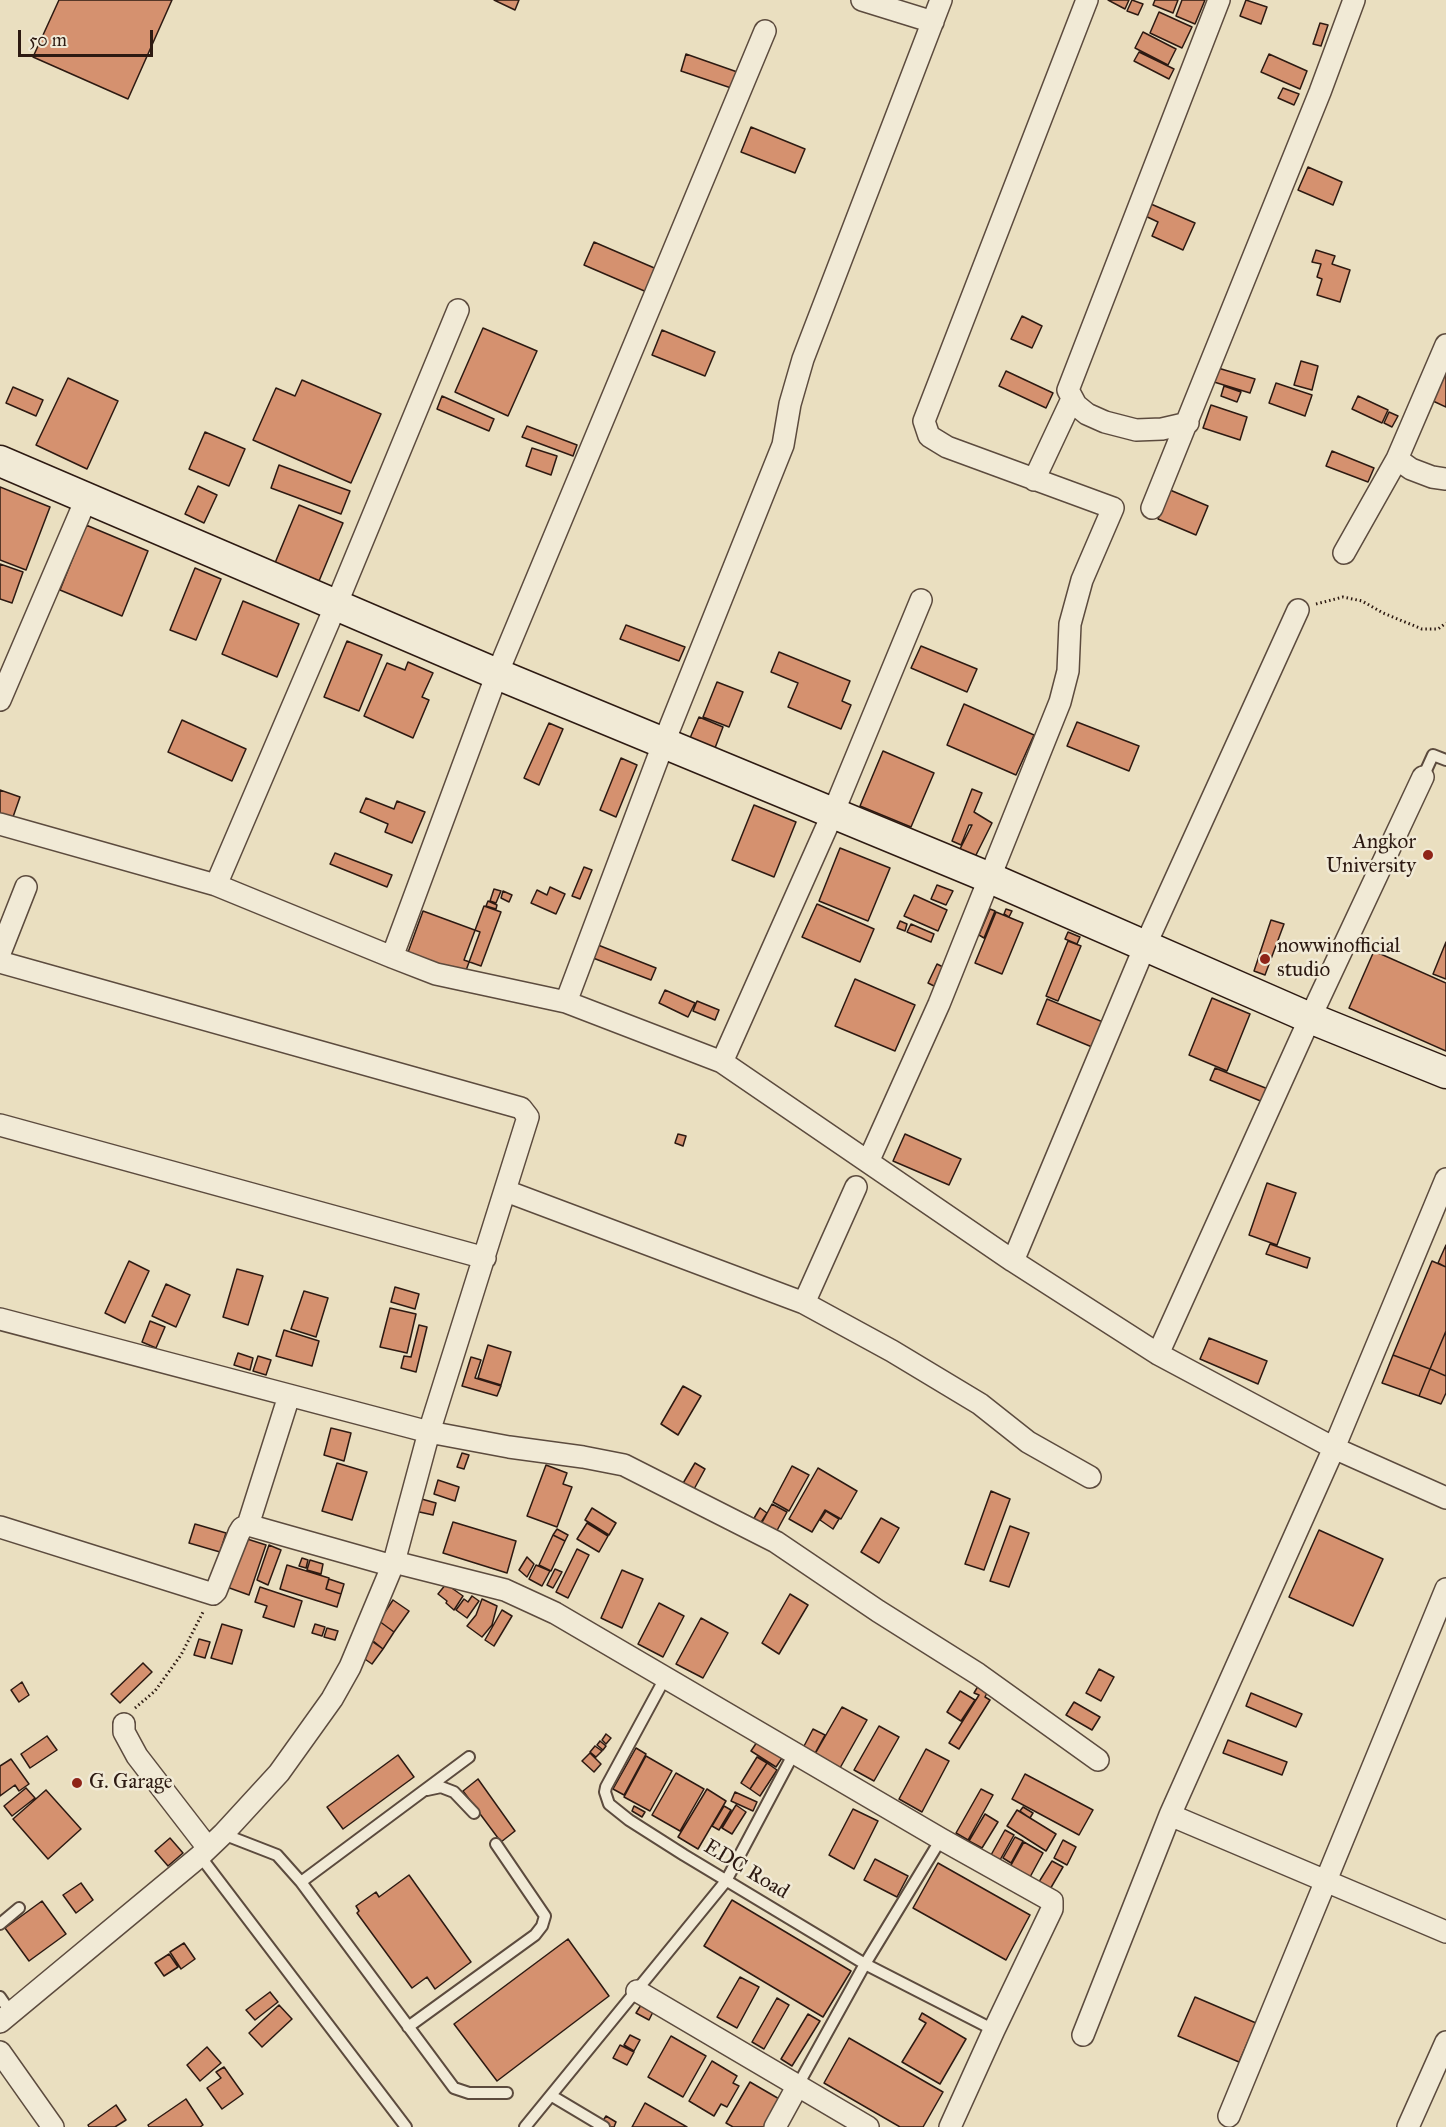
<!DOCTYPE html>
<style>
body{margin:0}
#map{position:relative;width:1446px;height:2127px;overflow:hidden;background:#eadfc0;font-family:"IM FELL Great Primer",serif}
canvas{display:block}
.scale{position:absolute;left:18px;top:30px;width:135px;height:27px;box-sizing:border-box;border:3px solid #2d1a12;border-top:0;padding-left:8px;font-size:18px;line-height:21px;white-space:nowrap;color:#2d1a12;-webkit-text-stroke:4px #f1ead6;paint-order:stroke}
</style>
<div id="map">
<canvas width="1446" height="2127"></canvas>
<div class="scale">50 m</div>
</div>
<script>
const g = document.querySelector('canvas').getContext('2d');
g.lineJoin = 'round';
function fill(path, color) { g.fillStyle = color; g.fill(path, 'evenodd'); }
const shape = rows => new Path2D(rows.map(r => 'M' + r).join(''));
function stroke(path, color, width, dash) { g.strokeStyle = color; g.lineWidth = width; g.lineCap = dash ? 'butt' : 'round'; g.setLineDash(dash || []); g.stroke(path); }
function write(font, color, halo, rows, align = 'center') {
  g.font = font + ' "IM FELL Great Primer",serif'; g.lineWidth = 5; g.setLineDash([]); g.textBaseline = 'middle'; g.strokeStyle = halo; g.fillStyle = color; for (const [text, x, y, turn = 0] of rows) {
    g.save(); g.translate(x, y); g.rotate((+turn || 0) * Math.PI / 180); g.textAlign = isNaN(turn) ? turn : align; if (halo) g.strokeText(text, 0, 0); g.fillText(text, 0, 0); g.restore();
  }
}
const building = shape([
 [59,0,172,0,128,99,33,57,59,0],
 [494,0,519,0,515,10,494,0],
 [1108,0,1129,0,1125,9,1108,0],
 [1132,0,1143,4,1138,15,1127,11,1132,0],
 [1155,0,1178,0,1173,13,1153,5,1155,0],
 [1182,0,1205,0,1195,24,1176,16,1182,0],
 [1246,0,1267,7,1261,24,1240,16,1246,0],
 [1159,12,1192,27,1182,48,1150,33,1159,12],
 [1320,23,1328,25,1321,46,1313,44,1320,23],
 [1143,32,1176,49,1168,65,1135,48,1143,32],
 [1139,52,1174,69,1169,79,1134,61,1139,52],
 [686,54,743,74,737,90,681,71,686,54],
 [1269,54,1307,71,1300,89,1261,72,1269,54],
 [1283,88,1299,94,1294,105,1278,98,1283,88],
 [751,127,805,149,795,173,741,152,751,127],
 [1308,167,1342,182,1333,205,1298,190,1308,167],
 [1144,201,1195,223,1183,250,1152,236,1158,222,1139,213,1144,201],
 [594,242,659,270,649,293,584,265,594,242],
 [1316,250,1335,256,1332,264,1350,270,1340,302,1317,295,1322,279,1317,277,1321,264,1312,262,1316,250],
 [1022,316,1042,326,1032,348,1011,339,1022,316],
 [483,328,537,351,508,416,455,392,483,328],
 [662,330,715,352,705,376,652,355,662,330],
 [1301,361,1318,366,1312,390,1294,385,1301,361],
 [1218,368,1255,379,1250,393,1214,382,1218,368],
 [1006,371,1053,393,1046,408,999,386,1006,371],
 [1445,372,1446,373,1446,407,1433,401,1445,372],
 [68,378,118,401,87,469,36,445,68,378],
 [302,380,381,414,351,483,253,440,276,388,295,396,302,380],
 [1276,383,1312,395,1305,416,1269,403,1276,383],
 [1224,386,1241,392,1237,402,1221,396,1224,386],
 [13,387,43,400,36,416,6,403,13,387],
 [442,396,494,419,489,431,437,409,442,396],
 [1358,396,1388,410,1382,423,1352,409,1358,396],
 [1211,405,1247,417,1240,440,1203,428,1211,405],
 [1389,412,1398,416,1392,427,1384,423,1389,412],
 [527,426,577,445,573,456,522,437,527,426],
 [205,432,245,449,229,486,189,469,205,432],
 [532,448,557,456,551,475,526,466,532,448],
 [1332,451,1374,468,1368,482,1326,466,1332,451],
 [279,465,350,491,341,514,271,488,279,465],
 [198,486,217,495,204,523,185,514,198,486],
 [0,487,50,507,26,570,0,560,0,487],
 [1170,490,1208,506,1196,535,1158,519,1170,490],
 [299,505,343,523,319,581,275,563,299,505],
 [86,525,148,551,122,616,60,590,86,525],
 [0,564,23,572,12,603,0,599,0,564],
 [195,568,221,579,196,640,170,630,195,568],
 [243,601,299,624,277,677,222,654,243,601],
 [626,625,685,647,679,661,620,639,626,625],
 [347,641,382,655,359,711,324,697,347,641],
 [921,646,977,669,967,692,911,668,921,646],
 [779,652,850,681,842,701,851,705,841,729,788,707,798,683,771,672,779,652],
 [408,662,433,673,422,697,429,700,413,738,364,716,387,663,405,670,408,662],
 [717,682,743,692,729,727,703,717,717,682],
 [964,704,1034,735,1016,775,947,745,964,704],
 [699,717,723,727,715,748,690,738,699,717],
 [182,720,246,749,232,781,168,752,182,720],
 [1077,722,1139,746,1129,771,1067,746,1077,722],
 [549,723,563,729,539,785,524,778,549,723],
 [883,751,934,773,911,827,860,806,883,751],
 [621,758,637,765,616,817,600,810,621,758],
 [972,789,982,793,974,812,992,823,975,857,960,849,972,825,969,825,961,845,952,841,972,789],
 [0,790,20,797,13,817,0,819,0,790],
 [366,798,394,809,397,801,425,812,412,843,385,832,388,824,360,812,366,798],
 [754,805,796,822,774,877,732,860,754,805],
 [840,848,890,868,868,921,819,901,840,848],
 [335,853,392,875,387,887,330,864,335,853],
 [584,867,592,870,580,899,572,896,584,867],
 [937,885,953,891,946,905,931,899,937,885],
 [550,887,565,894,556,914,531,903,537,890,547,895,550,887],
 [494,889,501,891,496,903,490,901,494,889],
 [503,891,512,895,509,902,501,898,503,891],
 [914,895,947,910,938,931,904,916,914,895],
 [488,901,497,905,496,909,486,906,488,901],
 [817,904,874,929,860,962,802,937,817,904],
 [484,906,501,912,481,966,464,960,484,906],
 [990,909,995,911,984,938,979,935,990,909],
 [1006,909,1012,911,1009,917,1004,914,1006,909],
 [423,911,480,932,464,976,407,955,423,911],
 [996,912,1023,923,1002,974,975,963,996,912],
 [1271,920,1284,924,1265,975,1254,971,1271,920],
 [900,921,907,924,905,931,897,928,900,921],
 [911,924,934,934,931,942,907,932,911,924],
 [1068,932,1080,937,1077,944,1065,939,1068,932],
 [1068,941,1081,946,1058,1001,1046,996,1068,941],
 [1446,942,1446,979,1433,974,1446,942],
 [598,945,656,968,651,980,593,958,598,945],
 [1374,951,1446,983,1446,1051,1349,1008,1374,951],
 [937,964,943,967,934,986,928,983,937,964],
 [855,979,915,1005,895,1051,835,1026,855,979],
 [665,990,695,1003,688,1017,659,1003,665,990],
 [1212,998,1250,1014,1227,1071,1189,1055,1212,998],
 [1047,999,1103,1022,1092,1047,1037,1024,1047,999],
 [697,1001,719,1010,715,1020,693,1011,697,1001],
 [1215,1068,1268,1089,1263,1102,1210,1080,1215,1068],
 [678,1134,686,1136,683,1146,675,1143,678,1134],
 [905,1134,961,1159,949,1185,893,1161,905,1134],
 [1267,1183,1296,1193,1277,1245,1249,1235,1267,1183],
 [1270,1244,1310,1258,1307,1268,1266,1254,1270,1244],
 [1446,1245,1446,1267,1438,1263,1446,1245],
 [129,1261,149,1271,125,1323,105,1313,129,1261],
 [1432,1261,1446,1267,1446,1331,1430,1369,1393,1355,1432,1261],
 [237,1269,263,1276,248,1325,223,1317,237,1269],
 [166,1284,190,1295,176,1327,152,1316,166,1284],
 [395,1287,419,1294,415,1309,391,1302,395,1287],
 [304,1291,328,1298,316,1337,291,1329,304,1291],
 [390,1308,416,1314,407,1353,380,1347,390,1308],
 [150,1321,165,1327,156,1348,142,1342,150,1321],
 [419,1325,427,1327,416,1372,401,1368,404,1356,411,1357,419,1325],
 [284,1330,319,1341,312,1366,276,1356,284,1330],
 [1446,1331,1446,1376,1430,1369,1446,1331],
 [1209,1338,1267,1361,1258,1384,1200,1359,1209,1338],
 [488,1345,511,1352,501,1385,478,1378,488,1345],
 [238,1353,253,1358,250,1370,234,1365,238,1353],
 [1393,1355,1430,1369,1419,1396,1382,1383,1393,1355],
 [258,1356,271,1360,266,1375,253,1371,258,1356],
 [471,1357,481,1360,475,1378,501,1386,497,1396,462,1386,471,1357],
 [1430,1369,1446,1376,1446,1393,1441,1404,1419,1396,1430,1369],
 [683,1386,701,1396,678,1435,661,1424,683,1386],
 [331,1428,351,1433,344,1461,324,1455,331,1428],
 [462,1453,469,1455,464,1469,457,1467,462,1453],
 [337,1463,367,1472,352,1520,322,1511,337,1463],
 [695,1463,705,1469,693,1491,682,1485,695,1463],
 [546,1465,567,1473,563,1484,572,1487,557,1527,527,1516,546,1465],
 [792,1466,809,1475,789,1511,773,1502,792,1466],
 [818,1468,857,1491,841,1519,825,1510,812,1532,789,1519,818,1468],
 [438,1480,459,1487,455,1501,434,1494,438,1480],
 [991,1491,1010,1499,984,1570,965,1564,991,1491],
 [418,1498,436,1503,433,1515,415,1511,418,1498],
 [772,1504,787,1512,774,1536,759,1528,772,1504],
 [592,1508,616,1523,609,1535,585,1520,592,1508],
 [760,1508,767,1513,760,1524,753,1520,760,1508],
 [826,1511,839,1519,833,1529,820,1520,826,1511],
 [881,1518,899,1528,879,1563,861,1552,881,1518],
 [453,1522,516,1541,507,1573,443,1553,453,1522],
 [587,1523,608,1536,599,1552,577,1539,587,1523],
 [195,1524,226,1533,220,1552,189,1543,195,1524],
 [1010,1526,1029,1533,1009,1587,990,1581,1010,1526],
 [557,1529,568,1535,565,1541,553,1535,557,1529],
 [1319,1530,1383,1559,1353,1626,1289,1597,1319,1530],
 [553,1535,565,1541,551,1571,539,1565,553,1535],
 [241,1537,266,1545,249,1595,224,1586,241,1537],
 [269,1545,281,1550,268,1585,257,1580,269,1545],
 [577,1549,589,1555,568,1598,556,1592,577,1549],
 [527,1557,534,1564,527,1577,519,1570,527,1557],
 [302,1558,308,1560,306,1568,299,1566,302,1558],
 [310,1560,323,1564,321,1574,307,1570,310,1560],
 [287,1565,329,1578,326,1589,341,1594,337,1607,280,1589,287,1565],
 [536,1565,550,1571,542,1586,529,1579,536,1565],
 [555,1569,562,1572,553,1588,547,1585,555,1569],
 [622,1570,643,1579,622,1628,601,1618,622,1570],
 [329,1579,344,1584,341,1594,326,1589,329,1579],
 [446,1584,463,1596,454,1610,446,1603,447,1601,438,1594,446,1584],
 [260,1587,302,1601,294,1627,263,1617,267,1606,255,1602,260,1587],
 [790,1594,808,1605,779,1654,762,1643,790,1594],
 [472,1596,479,1601,467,1618,456,1610,464,1599,468,1602,472,1596],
 [482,1599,497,1606,492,1625,482,1637,467,1626,476,1615,482,1599],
 [393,1600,409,1611,394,1632,379,1621,393,1600],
 [659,1603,684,1616,663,1657,638,1644,659,1603],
 [502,1610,512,1616,494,1646,485,1640,502,1610],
 [701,1618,728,1633,703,1678,676,1664,701,1618],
 [379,1621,394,1632,383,1649,367,1636,379,1621],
 [222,1624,242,1630,232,1664,211,1658,222,1624],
 [315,1624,325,1627,322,1636,312,1633,315,1624],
 [327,1628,338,1631,335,1640,324,1637,327,1628],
 [199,1639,210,1642,205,1658,194,1655,199,1639],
 [370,1640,383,1649,372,1664,359,1655,370,1640],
 [143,1663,152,1672,120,1703,111,1694,143,1663],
 [1099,1669,1114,1677,1101,1701,1086,1693,1099,1669],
 [981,1681,990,1687,985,1697,990,1700,959,1749,949,1743,979,1695,974,1693,981,1681],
 [22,1682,29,1695,19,1702,11,1690,22,1682],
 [960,1691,975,1700,961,1721,947,1712,960,1691],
 [1251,1693,1302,1714,1296,1727,1246,1706,1251,1693],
 [1074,1702,1100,1717,1092,1730,1066,1715,1074,1702],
 [842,1707,867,1720,840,1768,815,1754,842,1707],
 [879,1726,899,1737,874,1781,854,1770,879,1726],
 [813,1729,825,1735,814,1755,803,1748,813,1729],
 [606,1734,611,1738,606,1744,602,1740,606,1734],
 [47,1736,57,1750,30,1768,21,1754,47,1736],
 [1228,1740,1287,1762,1282,1775,1223,1753,1228,1740],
 [600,1741,606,1746,603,1750,597,1745,600,1741],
 [757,1742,782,1758,776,1767,751,1751,757,1742],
 [595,1746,602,1751,596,1757,590,1752,595,1746],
 [636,1748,646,1754,624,1795,613,1789,636,1748],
 [926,1749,949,1761,922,1812,899,1799,926,1749],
 [590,1753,601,1764,594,1772,582,1761,590,1753],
 [398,1755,414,1777,343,1829,327,1807,398,1755],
 [646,1756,672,1771,650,1811,624,1797,646,1756],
 [757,1757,767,1763,750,1789,741,1783,757,1757],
 [11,1759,29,1784,19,1791,15,1785,0,1796,0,1766,11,1759],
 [767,1763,777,1770,760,1796,750,1789,767,1763],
 [676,1773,704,1789,680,1831,652,1815,676,1773],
 [1025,1774,1093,1810,1079,1835,1012,1799,1025,1774],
 [478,1779,515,1831,501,1842,463,1791,478,1779],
 [26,1788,35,1798,12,1816,4,1806,26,1788],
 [707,1789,726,1801,698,1849,678,1837,707,1789],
 [981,1789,993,1795,968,1840,956,1833,981,1789],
 [46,1790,81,1829,48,1859,13,1819,46,1790],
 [735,1792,757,1802,753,1811,731,1801,735,1792],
 [736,1805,746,1812,732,1834,722,1828,736,1805],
 [634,1806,645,1812,642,1817,632,1811,634,1806],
 [724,1806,731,1810,719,1830,712,1826,724,1806],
 [1023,1807,1033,1813,1030,1818,1020,1811,1023,1807],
 [853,1809,878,1821,854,1869,829,1855,853,1809],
 [1017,1810,1056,1834,1046,1851,1007,1826,1017,1810],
 [985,1814,998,1822,982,1848,969,1841,985,1814],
 [1005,1830,1014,1835,1000,1860,991,1855,1005,1830],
 [1015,1837,1023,1841,1011,1863,1003,1858,1015,1837],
 [170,1838,183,1853,168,1866,155,1851,170,1838],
 [1063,1840,1076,1847,1067,1865,1054,1858,1063,1840],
 [1024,1842,1043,1853,1029,1879,1010,1867,1024,1842],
 [875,1859,908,1876,897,1897,864,1880,875,1859],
 [1052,1861,1063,1867,1049,1891,1037,1885,1052,1861],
 [938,1863,1030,1915,1006,1960,913,1908,938,1863],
 [409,1875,471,1962,435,1989,427,1977,412,1988,357,1913,359,1911,356,1906,376,1892,379,1897,409,1875],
 [81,1883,93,1900,76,1913,63,1895,81,1883],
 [732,1900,851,1971,823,2017,704,1946,732,1900],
 [42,1901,66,1934,29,1961,5,1928,42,1901],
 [568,1939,609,1996,497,2081,454,2024,568,1939],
 [184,1943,195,1959,181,1969,170,1952,184,1943],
 [169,1954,178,1967,164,1976,155,1963,169,1954],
 [740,1977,759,1987,737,2028,717,2017,740,1977],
 [270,1992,278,2002,255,2020,246,2010,270,1992],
 [1195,1997,1256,2023,1239,2062,1178,2036,1195,1997],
 [777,1998,789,2005,764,2049,752,2042,777,1998],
 [279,2005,292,2019,262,2047,249,2033,279,2005],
 [641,2005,653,2012,649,2020,636,2013,641,2005],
 [922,2013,966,2039,940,2084,902,2062,926,2023,919,2019,922,2013],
 [808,2014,820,2021,792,2066,781,2059,808,2014],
 [630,2035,640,2040,634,2051,624,2045,630,2035],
 [671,2036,706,2056,683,2097,648,2077,671,2036],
 [849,2038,943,2092,923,2127,900,2127,824,2083,849,2038],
 [620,2045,634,2052,627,2065,613,2058,620,2045],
 [207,2047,221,2063,200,2081,187,2065,207,2047],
 [712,2061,737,2076,733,2083,739,2086,727,2107,721,2104,714,2116,689,2101,712,2061],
 [224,2067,243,2094,222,2109,207,2088,221,2078,216,2072,224,2067],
 [750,2082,781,2100,766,2127,733,2127,726,2123,750,2082],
 [186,2099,203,2125,200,2127,149,2127,148,2125,186,2099],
 [645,2103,687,2127,632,2127,645,2103],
 [116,2105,126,2120,115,2127,89,2127,88,2125,116,2105],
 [606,2116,616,2122,614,2127,607,2127,601,2124,606,2116]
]);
fill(building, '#d5916f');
stroke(building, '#2d1a12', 1.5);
const lane = shape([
 [1423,777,1433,755,1446,760],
 [665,1678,606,1787,605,1792,609,1804,629,1820,684,1855,865,1964,994,2030],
 [427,1790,441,1787,454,1792,474,1813],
 [223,1834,277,1855,301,1882,454,2088,469,2093,507,2093],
 [200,1856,406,2127],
 [301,1882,469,1757],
 [0,1924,19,1908],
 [0,1997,11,2013],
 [408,2027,535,1935,542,1926,545,1916,496,1844],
 [798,2085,865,1964,941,1839],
 [552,2096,604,2127],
 [525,2127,726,1881,794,1753]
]);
const street = shape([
 [862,0,933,22],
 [1188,423,1162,429,1136,430,1105,422,1087,414,1076,405,1068,390,1219,0],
 [1397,459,1411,469,1432,477,1446,479],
 [1034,480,1072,399],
 [1152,508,1320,92,1354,0],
 [1344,553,1397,459,1446,345],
 [0,700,87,497],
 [0,824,216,885,392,957,436,974,566,1002,722,1062,1013,1261,1158,1354,1334,1448,1446,1498],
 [216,885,336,605,458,310],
 [0,953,26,887],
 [392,957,497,674,765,31],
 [0,962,521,1108,528,1117,429,1432,394,1562,350,1667,332,1699,279,1773,223,1834,200,1856,0,2022],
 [566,1002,664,742,783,445,790,404,803,359,941,0],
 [722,1062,833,813,921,600],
 [0,1125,485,1258],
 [868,1162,939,1004,1060,702,1068,671,1070,624,1082,580,1113,508,947,447,929,436,924,421,1087,0],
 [506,1191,804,1303,892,1351,980,1404,1028,1442,1090,1477],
 [1013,1261,1145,946,1298,610],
 [804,1303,856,1187],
 [0,1319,429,1432,509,1447,583,1457,624,1465,776,1542,878,1611,978,1674,1098,1760],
 [1158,1354,1310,1018,1423,777],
 [248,1525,289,1396],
 [0,1527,213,1594,216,1591,239,1533,242,1528,248,1525,393,1566],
 [394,1562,505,1590,555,1613,941,1839,1052,1901,1052,1909,994,2030,950,2127],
 [124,1724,124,1732,137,1756,208,1848],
 [1170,1815,1446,1932],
 [637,1991,868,2127],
 [1083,2035,1170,1815,1334,1448,1446,1179],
 [0,2052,53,2127],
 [1229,2116,1446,1589],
 [775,2127,798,2085],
 [1408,2127,1446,2042]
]);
const secondary = shape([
 [0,461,497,674,990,878,1310,1018,1446,1073]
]);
stroke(lane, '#5c4b3e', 14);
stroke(street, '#5c4b3e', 24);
stroke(secondary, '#2d1a12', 33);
stroke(shape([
 [1316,604,1343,597,1362,601,1383,613,1422,629,1438,629,1446,623],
 [135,1708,155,1691,181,1655,203,1612]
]), '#2d1a12', 3, [1.5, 3]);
stroke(lane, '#f1ead6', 10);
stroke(street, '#f1ead6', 21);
stroke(secondary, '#f1ead6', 30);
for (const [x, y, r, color] of [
 [1428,855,6,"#8f2418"],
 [1265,959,6,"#8f2418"],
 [77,1783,6,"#8f2418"]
]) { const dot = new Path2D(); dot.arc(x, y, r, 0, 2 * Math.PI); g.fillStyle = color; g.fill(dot); stroke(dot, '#f1ead6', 2); }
write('21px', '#2d1a12', '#f1ead6', [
 ["Angkor",1416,843,"right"],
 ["University",1416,867,"right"],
 ["nowwinofficial",1277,947],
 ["studio",1277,971],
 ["G. Garage",89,1783]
], 'left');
write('21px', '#2d1a12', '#f1ead6', [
 ["EDC Road",746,1870,31]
]);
</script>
